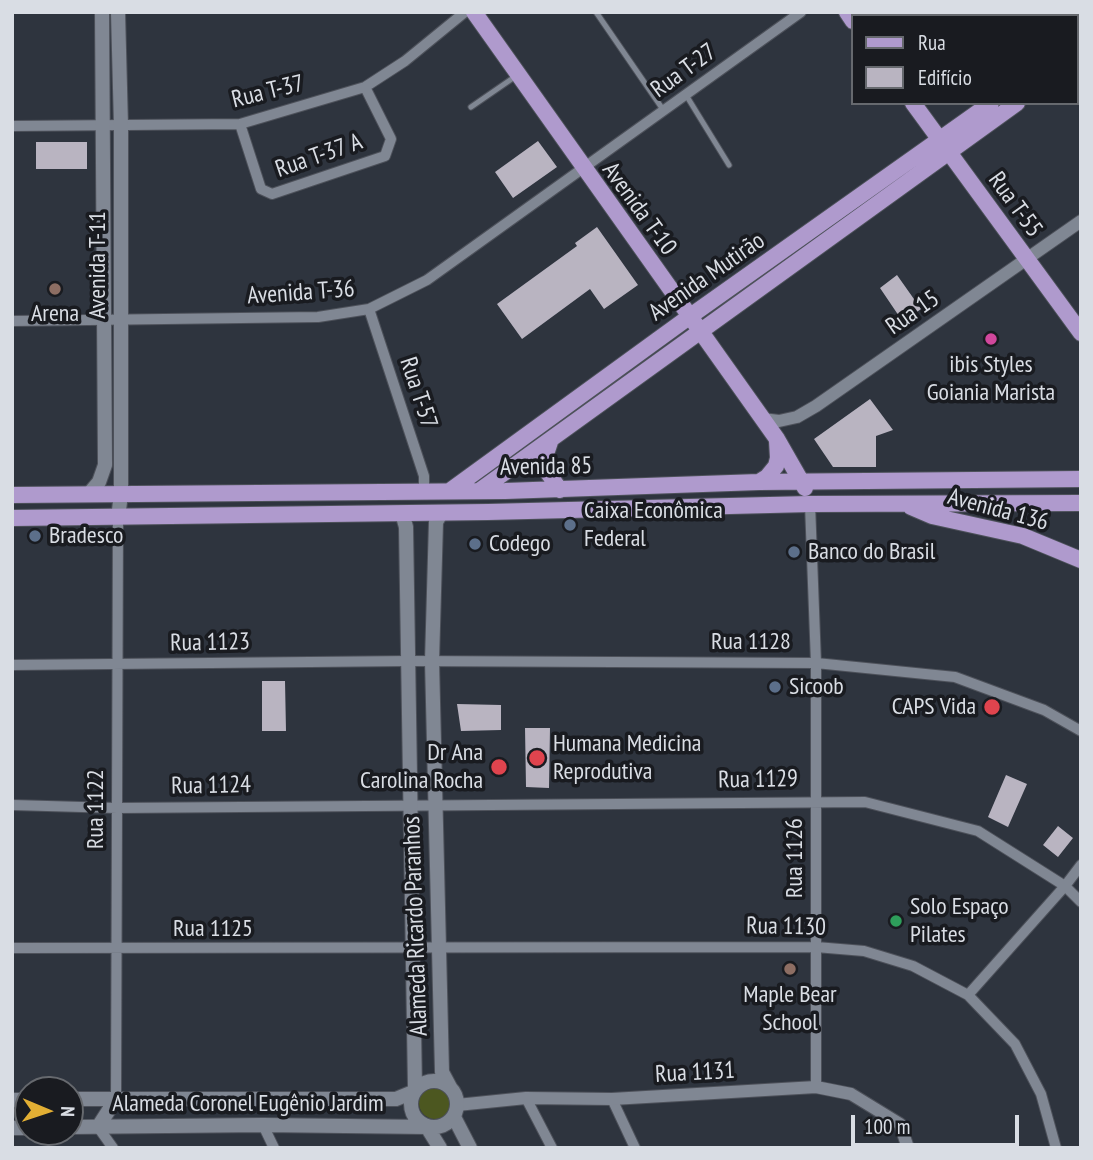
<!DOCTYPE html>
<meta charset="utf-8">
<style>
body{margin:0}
#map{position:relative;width:1093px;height:1160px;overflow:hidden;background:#2e343e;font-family:"PT Sans Narrow",sans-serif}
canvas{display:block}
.frame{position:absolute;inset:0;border:14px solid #d9dde4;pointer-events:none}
.legend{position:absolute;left:851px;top:14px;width:228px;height:91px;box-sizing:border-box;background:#191b20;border:2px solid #66696e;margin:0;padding:9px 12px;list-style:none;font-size:21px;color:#d9dde4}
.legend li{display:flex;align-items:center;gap:14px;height:35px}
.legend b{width:35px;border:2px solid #66696e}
.north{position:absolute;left:14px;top:1076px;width:70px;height:70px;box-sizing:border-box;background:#191b20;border:2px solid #66696e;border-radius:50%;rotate:92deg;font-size:19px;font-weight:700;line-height:28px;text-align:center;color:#d9dde4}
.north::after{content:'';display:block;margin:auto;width:24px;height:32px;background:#e2af34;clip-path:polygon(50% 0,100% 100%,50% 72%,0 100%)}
.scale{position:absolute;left:851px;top:1115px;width:168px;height:32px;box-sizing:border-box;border:4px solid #d9dde4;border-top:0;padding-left:9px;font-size:21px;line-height:24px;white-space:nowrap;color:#d9dde4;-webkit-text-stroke:5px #191b20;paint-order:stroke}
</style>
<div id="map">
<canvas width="1093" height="1160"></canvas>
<div class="frame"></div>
<ul class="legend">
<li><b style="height:9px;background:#af9acd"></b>Rua</li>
<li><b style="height:19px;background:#b9b4c1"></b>Edifício</li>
</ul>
<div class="north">N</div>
<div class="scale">100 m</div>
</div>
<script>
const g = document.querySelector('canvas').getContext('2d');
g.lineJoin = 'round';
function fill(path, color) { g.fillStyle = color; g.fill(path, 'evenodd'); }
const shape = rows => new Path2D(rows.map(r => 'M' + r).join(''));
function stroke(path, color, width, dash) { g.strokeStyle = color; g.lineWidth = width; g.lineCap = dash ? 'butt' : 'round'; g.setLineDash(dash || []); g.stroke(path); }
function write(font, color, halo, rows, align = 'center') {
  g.font = font + ' "PT Sans Narrow",sans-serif'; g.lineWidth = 7; g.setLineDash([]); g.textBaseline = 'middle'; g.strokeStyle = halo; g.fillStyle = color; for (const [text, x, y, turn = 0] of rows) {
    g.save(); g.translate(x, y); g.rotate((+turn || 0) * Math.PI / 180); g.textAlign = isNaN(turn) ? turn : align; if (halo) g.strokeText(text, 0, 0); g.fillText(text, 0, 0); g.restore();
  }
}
fill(shape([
 '419 1103a16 16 0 1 1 32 0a16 16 0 1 1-32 0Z'
]), '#4c5720');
fill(shape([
 [538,141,557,167,513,198,495,172],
 [36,142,87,142,87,169,36,169],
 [597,227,638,285,604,309,590,289,522,339,497,304,577,246,575,243],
 [897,275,921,309,903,322,880,288],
 [870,399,893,430,876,436,876,467,833,467,814,439],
 [262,681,285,681,286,731,262,731],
 [457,704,501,705,501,730,461,731],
 [525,728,550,728,549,788,526,787],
 [1006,775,1027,784,1008,827,988,817],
 [1058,826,1073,838,1058,857,1043,845]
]), '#b9b4c1');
const service = shape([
 [596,12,664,111],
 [686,95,729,165],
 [471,107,516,76]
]);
const minor = shape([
 [240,124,261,189,272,194,385,156,391,139,365,87],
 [12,126,240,124,365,87,405,61,465,12],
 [369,309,424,476,424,490],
 [12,321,318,317,369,309,427,280,801,12],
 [810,504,816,663,816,1087],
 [12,665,409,661,816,663,955,677,1044,710,1081,731],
 [12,805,117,808,865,802,978,831,1065,886,1081,902],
 [12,948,816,947,864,951,913,966,968,995,1015,1044,1041,1094,1056,1148],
 [968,995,1065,886,1081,865],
 [526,1098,552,1148],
 [116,1099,118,518],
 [612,1099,635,1148],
 [263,1125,274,1148],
 [98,1127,113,1148]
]);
const tertiary = shape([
 [762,419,779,421,797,417,816,406,1081,221],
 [457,1105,526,1098,612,1099,816,1087,851,1094,900,1124,908,1148]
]);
const secondary = shape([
 [118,12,121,126,121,494,118,518],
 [88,495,99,482,105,465,102,12],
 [442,512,436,522,432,661,442,1072,450,1087],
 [402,513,406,527,415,1089],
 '411 1104a23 23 0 1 1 46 0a23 23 0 1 1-46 0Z',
 [70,1099,396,1099,413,1092],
 [12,1100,28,1100],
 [454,1117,470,1148],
 [70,1127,263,1125,427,1127],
 [98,1127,116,1099],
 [427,1127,440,1148],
 [12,1128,28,1128]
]);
const primary = shape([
 [474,12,777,439,805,488],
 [847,12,853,21],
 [1077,40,1081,37],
 [1077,60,1081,57],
 [913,103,1081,333],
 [551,439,544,460,546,470,560,490],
 [759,482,767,477,776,466,778,458,777,441],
 [451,490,689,317,991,103],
 [479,491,1017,103],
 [12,495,505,491,759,482,1081,479],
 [911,507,932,516,1023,536,1081,560],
 [12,518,488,512,810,504,1081,503]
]);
stroke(service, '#4d515a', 7);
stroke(minor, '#4d515a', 12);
stroke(tertiary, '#4d515a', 14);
stroke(secondary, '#4d515a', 16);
stroke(primary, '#4d515a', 18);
stroke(service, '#808793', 5);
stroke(minor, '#808793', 10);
stroke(tertiary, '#808793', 12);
stroke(secondary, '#808793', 14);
stroke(primary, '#af9acd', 16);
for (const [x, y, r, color] of [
 [55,289,7,"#8d6e63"],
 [991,339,7,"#d1479c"],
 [570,525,7,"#5c6f8a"],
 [35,536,7,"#5c6f8a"],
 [475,544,7,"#5c6f8a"],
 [794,552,7,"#5c6f8a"],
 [775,687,7,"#5c6f8a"],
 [992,707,9,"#e0444e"],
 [537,758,9,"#e0444e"],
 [499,767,9,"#e0444e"],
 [896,921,7,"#2e9e5b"],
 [790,969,7,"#8d6e63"]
]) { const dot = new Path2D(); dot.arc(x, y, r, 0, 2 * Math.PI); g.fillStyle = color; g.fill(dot); stroke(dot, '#191b20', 2.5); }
write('24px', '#d9dde4', '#191b20', [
 ["Rua T-27",684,71,-36],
 ["Rua T-37",268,92,-14],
 ["Rua T-37 A",319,156,-19],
 ["Rua T-55",1015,205,54],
 ["Avenida T-10",639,209,54],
 ["Avenida T-11",98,265,-90],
 ["Avenida Mutirão",707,277,-35],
 ["Avenida T-36",301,293,-4],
 ["Rua 15",913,313,-35],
 ["Rua T-57",418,393,72],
 ["Avenida 85",546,467,-1],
 ["Avenida 136",998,510,15],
 ["Rua 1128",751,642],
 ["Rua 1123",210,643,-1],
 ["Rua 1129",758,780,-1],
 ["Rua 1124",211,786,-1],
 ["Rua 1122",96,809,-90],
 ["Rua 1126",795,858,-90],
 ["Alameda Ricardo Paranhos",416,926,-92],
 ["Rua 1130",786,927,1],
 ["Rua 1125",213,929],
 ["Rua 1131",695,1073,-3],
 ["Alameda Coronel Eugênio Jardim",248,1104]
]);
write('24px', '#d9dde4', '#191b20', [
 ["Arena",55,314,"center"],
 ["ibis Styles",991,365,"center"],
 ["Goiania Marista",991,393,"center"],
 ["Caixa Econômica",584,511],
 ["Federal",584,539],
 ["Bradesco",49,536],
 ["Codego",489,544],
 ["Banco do Brasil",808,552],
 ["Sicoob",789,687],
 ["CAPS Vida",976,707,"right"],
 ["Humana Medicina",553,744],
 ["Reprodutiva",553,772],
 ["Dr Ana",483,753,"right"],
 ["Carolina Rocha",483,781,"right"],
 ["Solo Espaço",910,907],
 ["Pilates",910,935],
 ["Maple Bear",790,995,"center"],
 ["School",790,1023,"center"]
], 'left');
</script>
